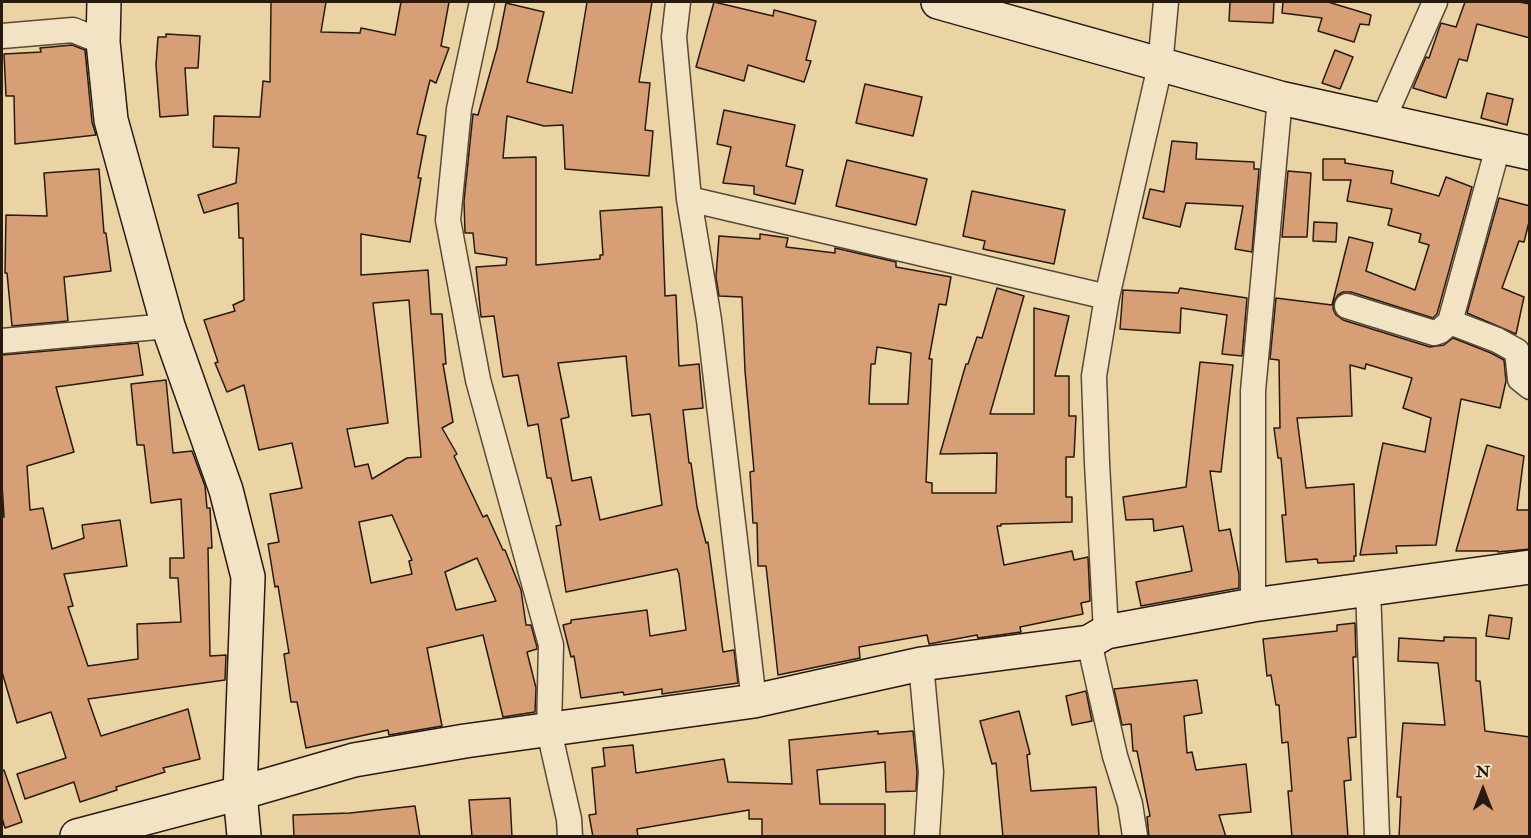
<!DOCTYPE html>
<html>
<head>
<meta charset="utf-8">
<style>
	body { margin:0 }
	#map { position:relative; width:1531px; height:838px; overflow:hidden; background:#ead4a4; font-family:"IM FELL Double Pica",serif }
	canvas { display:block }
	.frame { position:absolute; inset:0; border:3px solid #281a11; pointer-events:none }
	.north { position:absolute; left:1453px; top:760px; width:60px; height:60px; -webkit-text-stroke:4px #f1e3c4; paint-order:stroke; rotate:0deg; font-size:16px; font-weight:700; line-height:24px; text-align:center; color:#281a11 }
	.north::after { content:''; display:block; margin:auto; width:21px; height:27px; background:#281a11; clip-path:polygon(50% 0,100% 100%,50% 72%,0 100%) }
</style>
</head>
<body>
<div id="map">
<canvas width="1531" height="838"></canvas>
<div class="frame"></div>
<div class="north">N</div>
</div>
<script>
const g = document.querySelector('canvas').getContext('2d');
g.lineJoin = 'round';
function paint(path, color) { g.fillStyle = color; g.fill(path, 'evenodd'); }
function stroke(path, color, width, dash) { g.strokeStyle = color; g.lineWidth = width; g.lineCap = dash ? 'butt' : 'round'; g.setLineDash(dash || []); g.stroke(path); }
const building = new Path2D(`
	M271,2h55l-5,30 39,1 1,-5 34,7 6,-33h48l-8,44 8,2 -13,35 -6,-3 -13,54 9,2 -8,42h3l-11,64 -49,-8v41l67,-5 3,44h11l4,50h-3l10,58 -11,6 15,26 -3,2 29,61 4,-2 16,35h2l16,40 5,35h5l6,22v2l-10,3 9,36 -1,24 -32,5 -20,-82 -56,13 15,78 -53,9 -1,-5 -82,18 -9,-46h-6l-7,-48 5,-1 -11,-67 -3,1 -7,-43 11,-2 -9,-48 32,-6 -10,-45 -33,7 -15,-65 -17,7 -12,-29 3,-1 -14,-42 31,-9 -2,-6 11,-5 -1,-62h-4l-1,-35 -34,10 -6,-18 38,-12 3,-35 -26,-1 1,-31 46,1 3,-36 7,1zM409,300l12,157 -14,1 -35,21 -4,-15 -13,3 -8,-38 41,-6 -15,-120zM392,515l20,45 -3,1 3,13 -41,9 -12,-61zM477,558l19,43 -40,9 -11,-38z
	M587,2h65l-13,80 11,1 -5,47 8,1 -4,45 -84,-7 -2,-44 -19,1 -37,-10 -4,42 33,-1v108l64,-6v-4h3l-3,-44 62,-4 3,89 11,-1 3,71 20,-2 4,44 -20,2 6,53h2l6,44 9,36 2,-1 15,110 11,-2 4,33 -76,11v-5l-38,6 -1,-3 -42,6 -7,-42 -3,1 -8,-32 8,-2v-3l76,-10 3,26 36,-6 -7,-56 -2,-5 -111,23 -10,-66 5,-1 -10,-47h-4l-9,-54 -10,2 -10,-51 -15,2 -9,-61 -13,1 -5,-50 30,-2 1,-7 -32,-5 -2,-20h-8l-1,-32 9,-87 5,1 19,-67 9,-45 38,9 -17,70 45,11zM626,356l6,60 18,-2 12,91 -62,15 -9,-43 -19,4 -11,-62 8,-2 -11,-54z
	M714,2l59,14 1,-6 42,11 -10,39 5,1 -7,21 -56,-17 -4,16 -48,-14z
	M1230,2h44l-1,21 -44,-2z
	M1283,2h45l43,13 -2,10 -9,-1 -6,18 -36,-11 4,-13 -40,-5z
	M1465,2h54l11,2v34l-53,-14 -10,37 -8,-2 -13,39 -33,-10 13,-31 3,1 12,-35 15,4z
	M166,34l34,2 -2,32h-13l3,47 -28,2 -4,-52 2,-28h8z
	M72,45l13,5 7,72 4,13 -81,9 -1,-48h-8l-2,-42 37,-2 -1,-4z
	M1335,50l18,7 -13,32 -18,-6z
	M865,84l57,13 -9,39 -57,-13z
	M1487,93l26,6 -6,26 -26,-7z
	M724,110l71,15 -9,41 17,4 -8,34 -41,-10v-8l-31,-3 8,-36 -14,-3z
	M1172,141l25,2 -1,16 58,3v7h5l-7,83 -17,-3 8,-43 -57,-3 -6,24 -37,-9 7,-29 14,3z
	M1323,159h22v4l48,8 -2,12 48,13 7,-19 26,10 -35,127 -4,4 -82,-26h-8l-5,3 -4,6 -1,8 3,6 7,5 87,27 14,-2 9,-7 38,15 13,7 2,21 -6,27 -39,-9 -25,146 -40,1 1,7 -37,2 23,-112 42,9 6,-34 -28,-10 9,-30 -46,-14 -1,5 -15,-4 2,51 -55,2 9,70 48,-4 2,72h-2v5l-36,2 -1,-4 -31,3 -4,-47h4l-5,-57h-3l-4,-30h6l-1,-68 -9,-1 6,-61 56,7 17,-68 24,6 -7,28 49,19 14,-45 -10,-3 2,-8 -33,-9 4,-16 -45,-8 4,-21h-28z
	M847,160l80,19 -11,46 -80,-19z
	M99,169l5,64h2l5,38 -47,6 4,44 -56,5 -5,-53h-2l1,-58 41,1 -3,-43z
	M1288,171l23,2 -4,64h-25z
	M972,191l93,19 -11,54 -71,-15 2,-8 -22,-5z
	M1499,198l31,8v12l-6,24 -5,-1 -17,47 22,9 -8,37 -49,-21z
	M1314,222l23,1 -1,19 -23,-1z
	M760,234l28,4 -2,9 49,6v-5l61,14v5l55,10 -5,28 -7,-1 -10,55h3l-6,123 6,1v10h64l1,-40 -57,1 26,-90h2l9,-27 5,1 15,-50 27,8 -34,118h44v-106l35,8 -14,60h14v40h7l-2,41h-8v40h6v25l-71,2v2h-4l7,39 68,-14 2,9 14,-3 2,44 -9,2 2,11 -63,13 1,5 -43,6 -1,-3 -48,9 -2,-9 -68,12 1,11 -82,17 -12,-109h-8l-1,-43h-4l-3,-51 4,-1 -9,-100 -3,-74 -23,-1 -3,-19 3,-41 41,3zM877,347l34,6 -3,51h-39l2,-40h4z
	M1180,288l67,10 -5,58 -20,-2 5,-39 -46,-7 -1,25 -60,-4 3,-39 55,3z
	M138,343l5,32 -87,12 18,65 -47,14 3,44 13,-2 9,41 32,-11 -2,-13 38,-5 7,46 -63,8 9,32 -5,1 20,59 50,-7 -1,-35 44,-2 -3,-44h-8v-20h14l-3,-59 -30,4 -7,-58h-7l-6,-61 35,-4 7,73 19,-2 13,35 2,22h3l2,40h-4l2,108 16,-1 -1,25 -137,19 13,37 87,-27 12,50 -37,9 2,4 -49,15 1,3 -37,12 -6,-20 -49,17 -8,-25 49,-16 -15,-46 -34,11 -15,-51v-155h2l-2,-33v-129z
	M1200,362l33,3 -12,107 -11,-1 9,60 11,-2 9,45v14l-98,18 -5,-24 56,-11 -9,-45 -29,5 -1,-12 -27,1 -3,-23 63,-10z
	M1487,445l37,11 -7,54h13v39l-32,3v-1h-42z
	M1489,615l23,3 -3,21 -23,-3z
	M1355,623l1,34h-3l3,80 -8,1 3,42 -7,1 4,56h-56l-4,-46h4l-4,-49 -6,1 -3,-38h-3l-5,-30 -4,1 -4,-37 74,-8v-6z
	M1444,637l32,1v43h4l5,50 45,6v100h-131l2,-40h-4l6,-74 42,2 -7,-62 -40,-2 1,-23 45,3z
	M1197,680l5,33 -18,3 3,37 5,-1 4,18 50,-6 5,48 -32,3 7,22h-77l-2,-20 3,-1 -13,-65h-4l-2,-27 -9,1 -8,-36z
	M1086,691l6,30 -20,4 -6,-29z
	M1019,711l11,43 -3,1 4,36 65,-4 3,50h-96l-7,-74 -4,1 -12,-43z
	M878,731v3l35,-3 4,41 -1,19 -30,1 -1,-30 -68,8 3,34h65v33h-123v-18h-13v-9l-112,19 1,8h-45l-4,-22 7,-1 -4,-46 13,-2 -2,-18 30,-3 3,28 88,-14 4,23 64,2 -3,-44z
	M4,770l18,52 -17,6 -3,-10v-47z
	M510,798l2,39h-40l-3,-37z
	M415,806l5,31h-126l-1,-22 57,-2z`);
paint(building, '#d69f75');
stroke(building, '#281a11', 1.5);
const street = new Path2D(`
	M482,2l-23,107 -11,111 30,160 73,265 -2,86 20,88 1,17
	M678,2l-4,35 15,162 20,121 45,381
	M2,36l71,-6 30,12
	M1382,122l53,-120
	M1498,147l-48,175 47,18 20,11 3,28 10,8
	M689,199l418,98
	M1347,306l87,27 6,-2 10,-9
	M2,341l166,-15
	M1368,589l9,247
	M1253,605v-214l27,-293
	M1106,632l-9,-169 -3,-87 13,-79 53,-231 6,-64
	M1089,642l26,114 15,48 5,32
	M921,664l10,108 -4,64`);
const secondary = new Path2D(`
	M104,2l-1,40 8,78 57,206 58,164 22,87 -8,216 4,43
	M938,2l342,96 250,55
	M77,836l163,-43 114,-33 111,-19 289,-40 167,-37 168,-22 17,-10 147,-27 277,-38`);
stroke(street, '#584836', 27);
stroke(secondary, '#281a11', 36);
stroke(street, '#f1e3c4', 24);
stroke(secondary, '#f1e3c4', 33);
</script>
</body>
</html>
